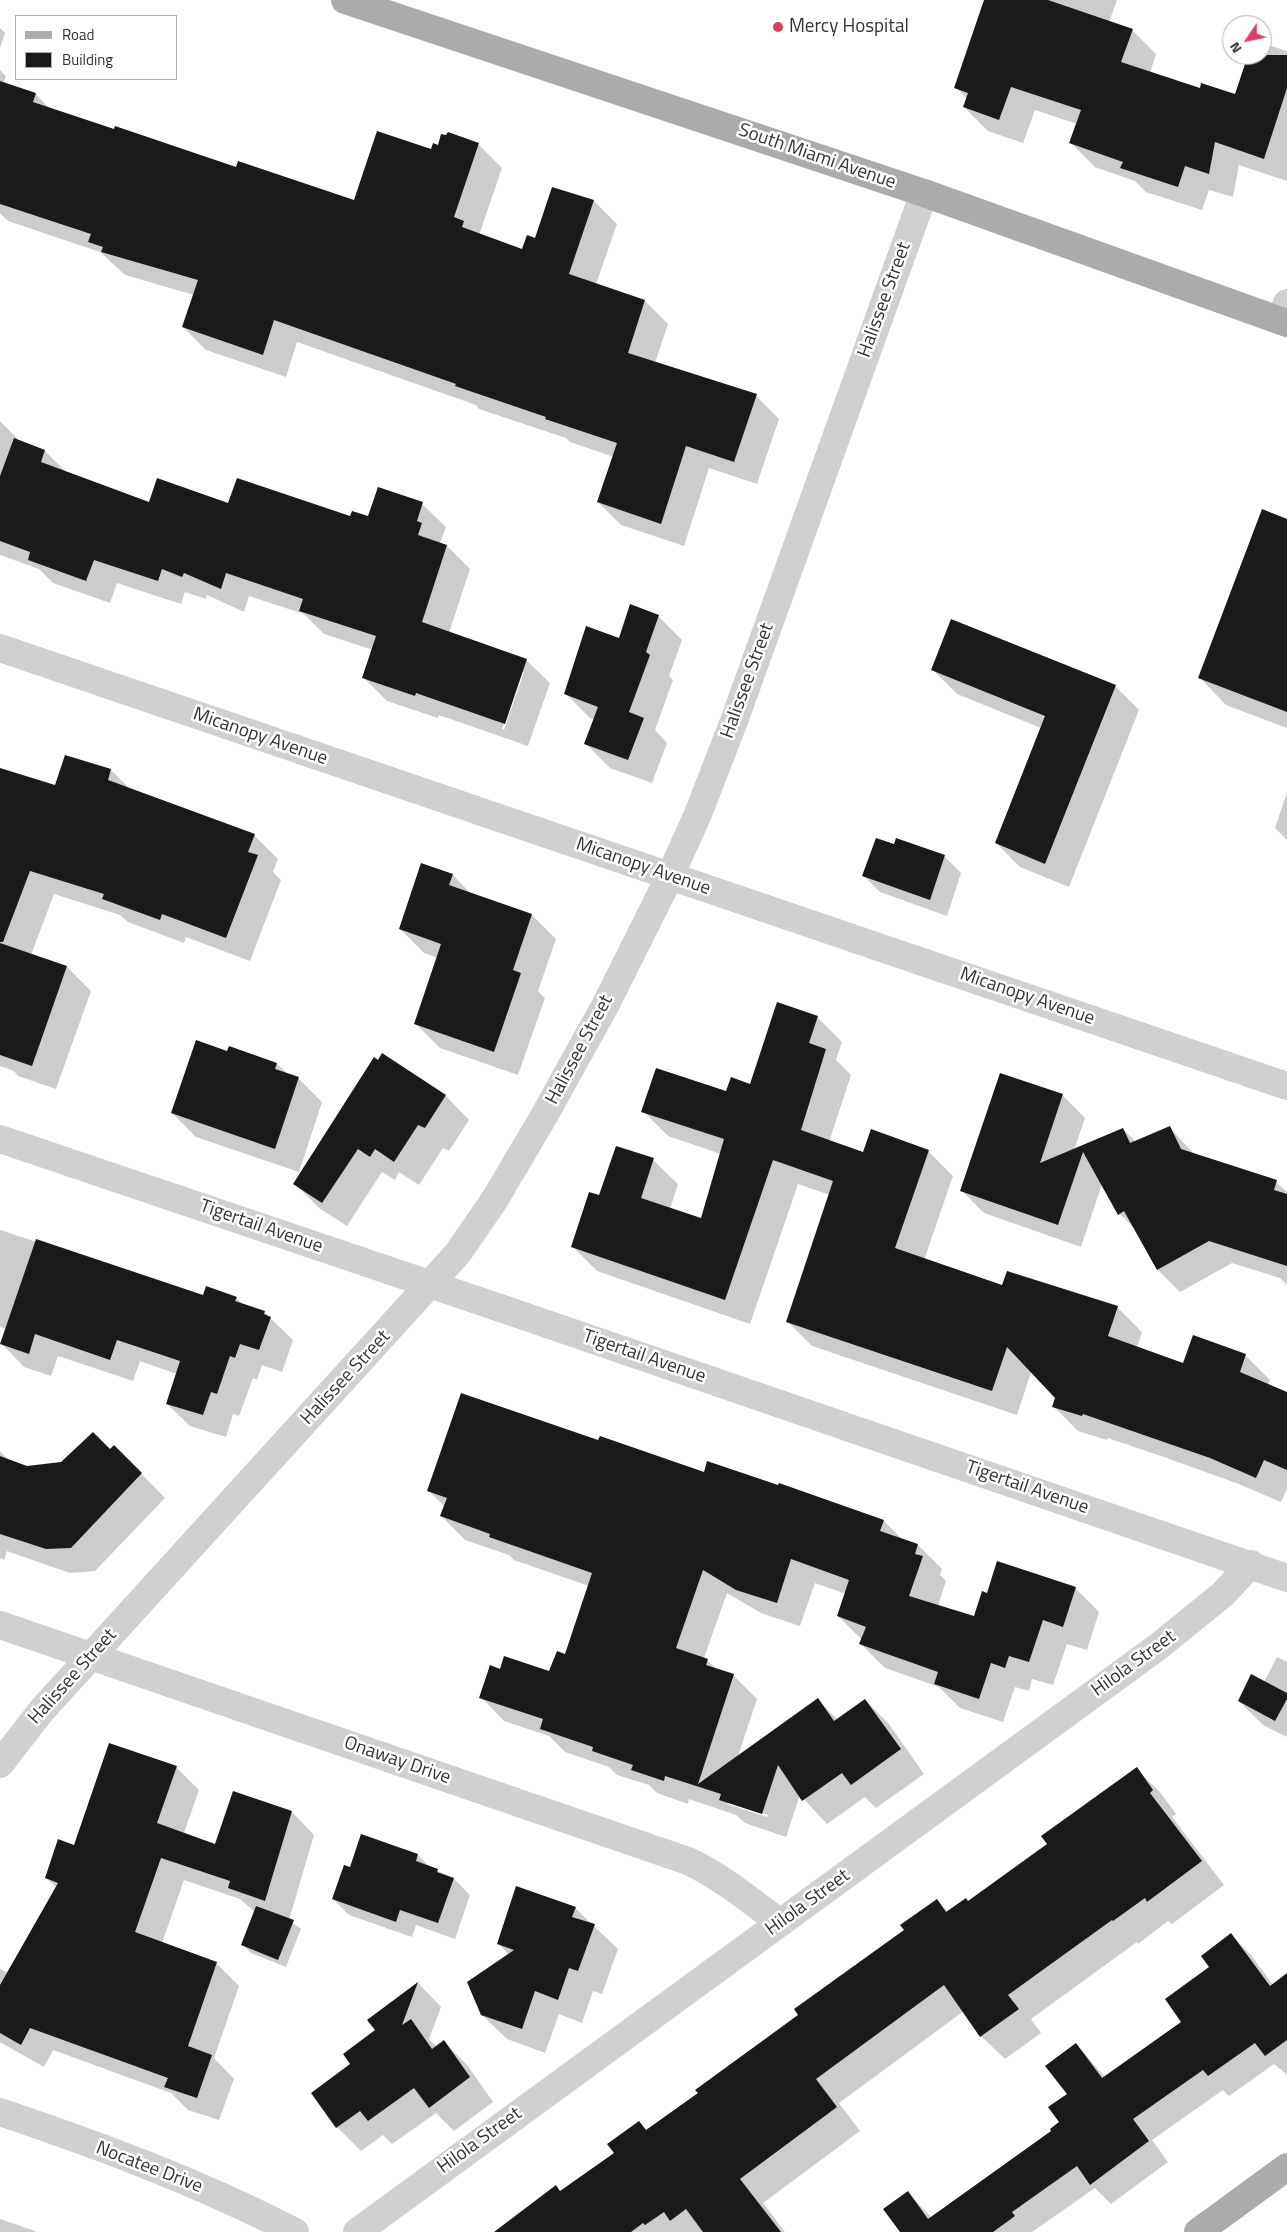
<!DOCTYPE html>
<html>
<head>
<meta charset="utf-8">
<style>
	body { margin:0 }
	#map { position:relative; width:1287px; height:2232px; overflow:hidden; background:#fff; font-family:"Titillium Web",sans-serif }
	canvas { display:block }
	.legend { position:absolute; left:15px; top:15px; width:162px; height:65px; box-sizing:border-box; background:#fff; border:1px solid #adadad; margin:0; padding:6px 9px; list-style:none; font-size:15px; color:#333 }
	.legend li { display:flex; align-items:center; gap:10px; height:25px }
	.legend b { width:25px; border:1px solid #adadad }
	.north { position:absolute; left:1222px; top:15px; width:50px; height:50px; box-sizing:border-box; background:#fff; border:1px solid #adadad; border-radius:50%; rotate:236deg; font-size:14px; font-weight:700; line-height:20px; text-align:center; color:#333 }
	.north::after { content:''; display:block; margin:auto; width:18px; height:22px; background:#e43b64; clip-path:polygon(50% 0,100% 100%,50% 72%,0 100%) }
</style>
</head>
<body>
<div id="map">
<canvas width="1287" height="2232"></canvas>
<ul class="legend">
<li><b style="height:6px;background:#ababab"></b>Road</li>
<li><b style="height:14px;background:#1a1a1a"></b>Building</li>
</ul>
<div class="north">N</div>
</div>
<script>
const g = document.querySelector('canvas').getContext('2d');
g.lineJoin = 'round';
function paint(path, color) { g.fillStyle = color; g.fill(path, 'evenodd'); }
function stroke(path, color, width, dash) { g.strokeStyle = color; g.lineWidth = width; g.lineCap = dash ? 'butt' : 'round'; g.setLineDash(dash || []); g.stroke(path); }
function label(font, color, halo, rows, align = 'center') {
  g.font = font + ' "Titillium Web",sans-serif'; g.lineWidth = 5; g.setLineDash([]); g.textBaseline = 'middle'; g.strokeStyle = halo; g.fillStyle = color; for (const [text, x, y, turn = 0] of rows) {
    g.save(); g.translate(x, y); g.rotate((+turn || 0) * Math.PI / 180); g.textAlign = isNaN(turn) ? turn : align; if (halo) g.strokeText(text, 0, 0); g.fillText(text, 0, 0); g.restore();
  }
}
paint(new Path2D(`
	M985,0h132l-8,22 23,8 24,24 -6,19 50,17 36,5 13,-40h13v-12l25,8v130l-48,-16 -6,32 -24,-7 -7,20 -56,-18 -11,-11 -40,-14 -24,-24 6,-19 -42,-14 -12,33 -35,-12 -24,-24 3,-8 -11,-12z
	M0,28l5,5 -5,15z
	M0,70l6,6 -3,8 33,10 14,15 187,60 118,32 84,-55 10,-13 30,12 23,23 -23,67 44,16 13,-12 17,-51 41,13 23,23 -21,60 49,17 23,23 -13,39 101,33 23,23 -22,65 -48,-16 -25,78 -63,-21 -23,-23 16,-45 -44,-15 -4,-4 -87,-29 -3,-4 -179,-63 -11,35 -80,-27 -23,-23 11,-32 -69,-20 -25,-23 -92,-31 -8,-8z
	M0,421l18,18v2l27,10 21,21 84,32h79l122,14h18l53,-14 24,23 -6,16 7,3 23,23 -21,64 77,27 24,23 -22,63 -89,-31 -1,3 -51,-17 -23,-23 9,-28 -49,-16 -20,-20 -55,-18 -5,16 -37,-17 -1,4 -21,-7 -4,12 -64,-21 -7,20 -57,-20 -14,-14 -39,-14zM521,672h3l-20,58 -2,-1z
	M1287,521v207l-61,-23 -27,-28z
	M658,616l24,24 -13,36 4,4 -18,50 12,13 -15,40 -42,-15 -24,-24 9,-24 -5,-2 -24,-24 53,-55z
	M933,670l182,16 24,24 -70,177 -49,-20 -24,-24 45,-115 -84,-34z
	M66,756l45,14 19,19 124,46 24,24 -5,13 8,8 -31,81 -64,-24 -2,6 -56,-21 -8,-7 -66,-21 -23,61 36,12 24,24 -35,98 -38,-13 -4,-5 -14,-5v-296l56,17z
	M1287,792v48l-12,-12z
	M896,840l49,17 16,16 -14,43 -67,-24 -16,-16 31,-31z
	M422,865l31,10 19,20 60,20 24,24 -18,52 7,7 -27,77 -78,-27 -24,-24 22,-66 -14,-5 -24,-24z
	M817,1017l25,25 -6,18 15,15 -22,67 35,12 64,-3 25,25 -29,84 79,27 114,20 25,25 -5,16 47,17 61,-10 25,25 -2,5 19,9v95l-6,13 -45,-19 -75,-27 -53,-18 -1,2 -29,-9 -25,-25 3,-8 -25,-26 -14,43 -205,-69 -25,-25 43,-126 -32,-11 -48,140 -153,-53 -25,-25 28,-50 53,-36 25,24 -8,25 32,11 19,-66 -53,-18 -25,-25 107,-26z
	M230,1048l47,16 11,10 10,4 24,24 -23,70 -103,-35 -24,-24 56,-61z
	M383,1055l63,41 23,24 -20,31 -6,-3 -24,37 -20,-13 -4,8 -13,-8 -35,54 -28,-18 -24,-24z
	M1062,1095l23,23 -11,32 49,-21 13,13 34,-14 25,27 81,27 11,10v93l-7,-7 -48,-15 -52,29 -22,-22 -21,-39 -17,-17 -18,-30 -21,63 -97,-34 -23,-23z
	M0,1230l204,67 32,1 7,6 21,8 29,28 -11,32 -20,-7 -5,15 -4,-2 -14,38 -6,-2 -7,23 -36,-11 -23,-22 10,-30 -37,-13 -7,20 -75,-25 -7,20 -27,-9 -22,-23 5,-15 -7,-2z
	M599,1442l105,32 75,13 1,-2 104,36 18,18 16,6 24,24 -2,6 6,6 -8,25 37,12 13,-24 87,-6 24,24 -12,38 -20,-6 -14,41 -21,-6 -3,12 -14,-4 -12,35 -43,-14 -21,-21 -54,-19 -24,-24 1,-4 -24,-24 8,-22 -31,-11 -15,43 -39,-13 -34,-20 -23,65 14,12 15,5 24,24 -19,57 80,-56 20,20 27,-20 24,24 35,50 -48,34 -11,-11 -38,27 -27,-29 -14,42 -41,-14 -9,-8 -47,-16 -1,5 -31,-11 -8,-8 -32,-10 -8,-8 -44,-15 -16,-16 -45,-15 -23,-24 20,-27 49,3 16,-18 23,-69 -75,-26 -5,-5 -44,-15 -24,-24 4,-9 -16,-16zM729,1802l39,13 -1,2 -40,-13z
	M114,1446l51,52 -70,73 -25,2 -63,-22 -3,9 -4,-2v-107l9,10 18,6 35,-4 48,-12z
	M1277,1657l10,5v75l-24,-12 -24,-24 25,-19z
	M176,1767l23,23 -15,43 32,12 76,-33 22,23 -25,85 12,9 -15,38 -35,-14 -8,-8 12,-33 -15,-13 -56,-19 -22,63 54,20 23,23 -25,72 20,21 -15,41 -31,-10 -17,-17 -118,-43 -9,17 -44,-25v-73l8,4 49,-85 -11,-10 28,-31z
	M1136,1769l24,23 16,22 -4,3 52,68 -52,39 -4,-3 -30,23 -1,-2 -106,77 10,14 -36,26 -24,-23 -17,-25 -125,92 21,28 -97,72 22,29h-289l65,-40 55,-39 23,-31 8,9 52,-38 206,-163 32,-30 11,12 21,-10 80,-58z
	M418,1855l12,12 24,12 16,16 -15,44 -39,-14 -4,12 -63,-22 -16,-16 18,-31z
	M575,1908l43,41 -16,45 -9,-3 -11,32 -23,-9 -14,39 -38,-14 -25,-24 27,-60 -11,-12z
	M1231,1935l20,20 22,30 14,-10v100l-13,-11 -45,32 -6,-6 -71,50 16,22 -57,42 -16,-16 -63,44h-130l6,-39 23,24 122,-85 8,-10 7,-28 8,-50 29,33 78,-55 28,-54z
	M418,1983l23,24 -12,32 8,8 7,-5 24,24 25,36 -39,29 -18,-18 -44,31 -9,-9 -22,16 -24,-24 -24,-34 39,-28 25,-34z
	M0,2219l35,12 1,1h-36z`), '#0003');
paint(new Path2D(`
	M984,0h64l85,29 -12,33 79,26 1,-5 34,11 13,-39h39v33l-23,71 -49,-17 -6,32 -24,-8 -7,21 -58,-19 3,-6 -54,-19 12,-33 -70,-23 -12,33 -36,-13 5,-14 -14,-5z
	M0,81l36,12 -3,9 81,27 1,-3 121,41 2,-6 116,39 23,-69 54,18 2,-6 5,2 3,-11 5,1 2,-3 31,11 -25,74 10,4 -2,6 60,22 5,-14 8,3 17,-51 42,13 -25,74 76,26 -17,53 129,41 -23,68 -48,-16 -25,78 -64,-22 20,-59 -72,-24 1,-2 -91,-31 1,-2 -182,-64 -11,35 -81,-28 16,-47 -97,-28 2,-5 -15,-5 3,-8 -91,-30z
	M14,438l31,12 -4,12 108,40 8,-24 71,25 9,-25 113,38 2,-5 16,5 10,-29 45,15 -6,19 5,2 -4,12 29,10 -25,77 105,37 -22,65 -89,-31 -1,3 -53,-18 14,-42 -77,-25 4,-12 -77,-26 -5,16 -37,-16 -2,4 -20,-8 -4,12 -64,-21 -8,21 -58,-21 2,-8 -30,-11v-65z
	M1262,509l25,10v193l-89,-34z
	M630,604l29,11 -13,37 4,3 -21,57 15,6 -16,42 -44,-16 14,-37 -34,-13 22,-68 33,12z
	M951,619l165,66 -71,179 -50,-21 50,-127 -114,-46z
	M65,755l46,14 -3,11 147,54 -7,18 10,3 -32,83 -64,-24 -2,6 -58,-21 2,-5 -74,-23 -27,71h-3v-174l55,17z
	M876,838l18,6 2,-6 49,17 -15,45 -68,-24z
	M421,863l32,11 -4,11 83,29 -19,56 8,3 -27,79 -80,-28 27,-80 -42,-15z
	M0,943l67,23 -35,100 -32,-11z
	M777,1002l41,14 -9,27 17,6 -25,81 62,22 8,-23 58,21 -34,98 107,37 5,-14 111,35 -10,30 75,27 10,-28 53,19 -6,18 47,20v78l-23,-10 -8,18 -46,-20 -75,-26 -52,-18 -1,2 -30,-9 3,-9 -48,-51 -15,44 -206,-69 47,-141 -60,-21 -48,140 -154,-53 18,-55 10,3 17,-49 38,12 -13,40 60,20 23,-79 -83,-27 15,-44 70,23 5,-14 19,7z
	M196,1040l31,11 2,-5 48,17 -2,6 24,8 -24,72 -104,-36z
	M382,1053l64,42 -21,33 -7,-3 -24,37 -19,-13 -5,8 -12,-8 -36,54 -29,-19 81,-127 4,3z
	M1000,1073l63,21 -23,69 83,-35 7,15 40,-17 11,23 96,31 -3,10 13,4v72l-78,-25 -52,29 -33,-59 -6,4 -35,-63 -25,73 -98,-34z
	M36,1239l167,56 3,-9 31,11 -2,4 30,10 -1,3 7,3 -12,33 -19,-6 -5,14 -5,-2 -13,38 -6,-2 -8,23 -37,-11 14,-43 -63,-21 -7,20 -75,-26 -6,20 -29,-10z
	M461,1393l137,47 2,-4 104,36 3,-11 71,24 1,-2 105,37 -4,11 38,13 -3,10 8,2 -14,40 65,20 8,-25 5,2 10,-32 79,26 -13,40 -20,-7 -14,42 -20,-6 -4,12 -14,-5 -12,36 -45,-15 4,-12 -79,-28 7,-17 -29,-11 12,-36 -58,-21 -14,44 -41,-13 -33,-20 -27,78 32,11 -2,6 28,9 -36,110 120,-86 16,23 31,-22 36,50 -50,36 -9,-12 -40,28 -24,-36 -16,49 -43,-14 2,-6 -56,-18 -1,5 -33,-11 2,-5 -41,-14 1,-4 -53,-18 3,-10 -64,-21 11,-33 10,4 4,-13 45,15 8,-20 8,3 27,-81 -103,-36 1,-3 -50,-18 7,-18 -20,-7z
	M93,1432l17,17 4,-4 28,28 -71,75 -25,1 -46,-15v-78l27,10 34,-4z
	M1251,1674l36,19v6l-12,22 -37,-20z
	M109,1743l68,23 -20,57 58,21 18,-53 59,20 -27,90 -37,-13 2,-7 -69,-23 -26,74 82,30 -29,84 24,9 -15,43 -33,-11 4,-9 -138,-50 -9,17 -21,-12v-48l58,-102 -13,-5 13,-39 16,6z
	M1137,1767l16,23 -3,3 52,68 -55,41 -2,-4 -32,23 -1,-1 -104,75 11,14 -39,28 -36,-52 -128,94 21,28 -97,72 41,53h-78l-17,-23 -16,12 -6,-9 -19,13 -2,-2 -12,9h-137l62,-47 4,6 54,-38 -7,-9 32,-23 7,9 52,-37 -3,-3 103,-75 -4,-6 110,-79 -4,-5 37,-26 9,13 20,-14 2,3 79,-57 -6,-8z
	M361,1834l57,20 -2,7 22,8 -1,3 17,6 -16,45 -38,-13 -4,12 -64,-23 12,-34 6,2z
	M516,1886l60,21 -4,10 23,7 -17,47 -9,-3 -11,32 -23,-9 -13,38 -41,-14 -14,-33 47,-32 -17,-6z
	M256,1906l38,14 -16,40 -37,-15z
	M1231,1933l39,53 17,-13v67l-22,16 -10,-13 -47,33 -5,-6 -70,49 16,22 -59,44 -13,-19 -65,46 3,4 -22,16h-93l-17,-23 25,-18 20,28 123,-88 -1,-2 9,-7 -11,-15 19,-13 -22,-28 31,-23 26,35 79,-56 -16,-23 44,-32 -8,-11z
	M418,1982l-16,43 9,-6 21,30 12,-9 26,37 -41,31 -15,-20 -46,33 -8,-10 -24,17 -25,-35 39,-29 -7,-10 32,-24 -8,-10z`), '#1a1a1a');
stroke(new Path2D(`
	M1281,321l6,-18
	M0,648l1287,438
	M0,1139l512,173 775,266
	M0,1625l688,236c34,16 62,39 92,62
	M0,1764l42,-54 416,-457 37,-54 49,-83 62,-112 64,-128 28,-62 36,-93 190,-528
	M0,2112c101,34 200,71 295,120
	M357,2232l802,-586 64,-52 28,-30`), '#d0d0d0', 28);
stroke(new Path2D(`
	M345,0l579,193 363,130
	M1198,2232l89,-65`), '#ababab', 28);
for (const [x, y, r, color] of [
	[778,27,6,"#e43b64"]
]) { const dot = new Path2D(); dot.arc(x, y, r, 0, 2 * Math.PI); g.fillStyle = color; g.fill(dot); stroke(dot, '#fff', 2); }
label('19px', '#333', '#fff', [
	["Mercy Hospital",789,27]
], 'left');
label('19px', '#333', '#fff', [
	["South Miami Avenue",817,157,19],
	["Halissee Street",885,300,-70],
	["Halissee Street",748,681,-70],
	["Micanopy Avenue",260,737,19],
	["Micanopy Avenue",643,867,19],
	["Micanopy Avenue",1027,997,19],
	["Halissee Street",580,1050,-62],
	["Tigertail Avenue",261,1227,19],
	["Tigertail Avenue",644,1357,19],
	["Halissee Street",346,1378,-47],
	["Tigertail Avenue",1027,1488,19],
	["Hilola Street",1134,1664,-36],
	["Halissee Street",73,1677,-48],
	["Onaway Drive",397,1761,19],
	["Hilola Street",808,1903,-36],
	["Hilola Street",480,2141,-36],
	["Nocatee Drive",149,2168,21]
]);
</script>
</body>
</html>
